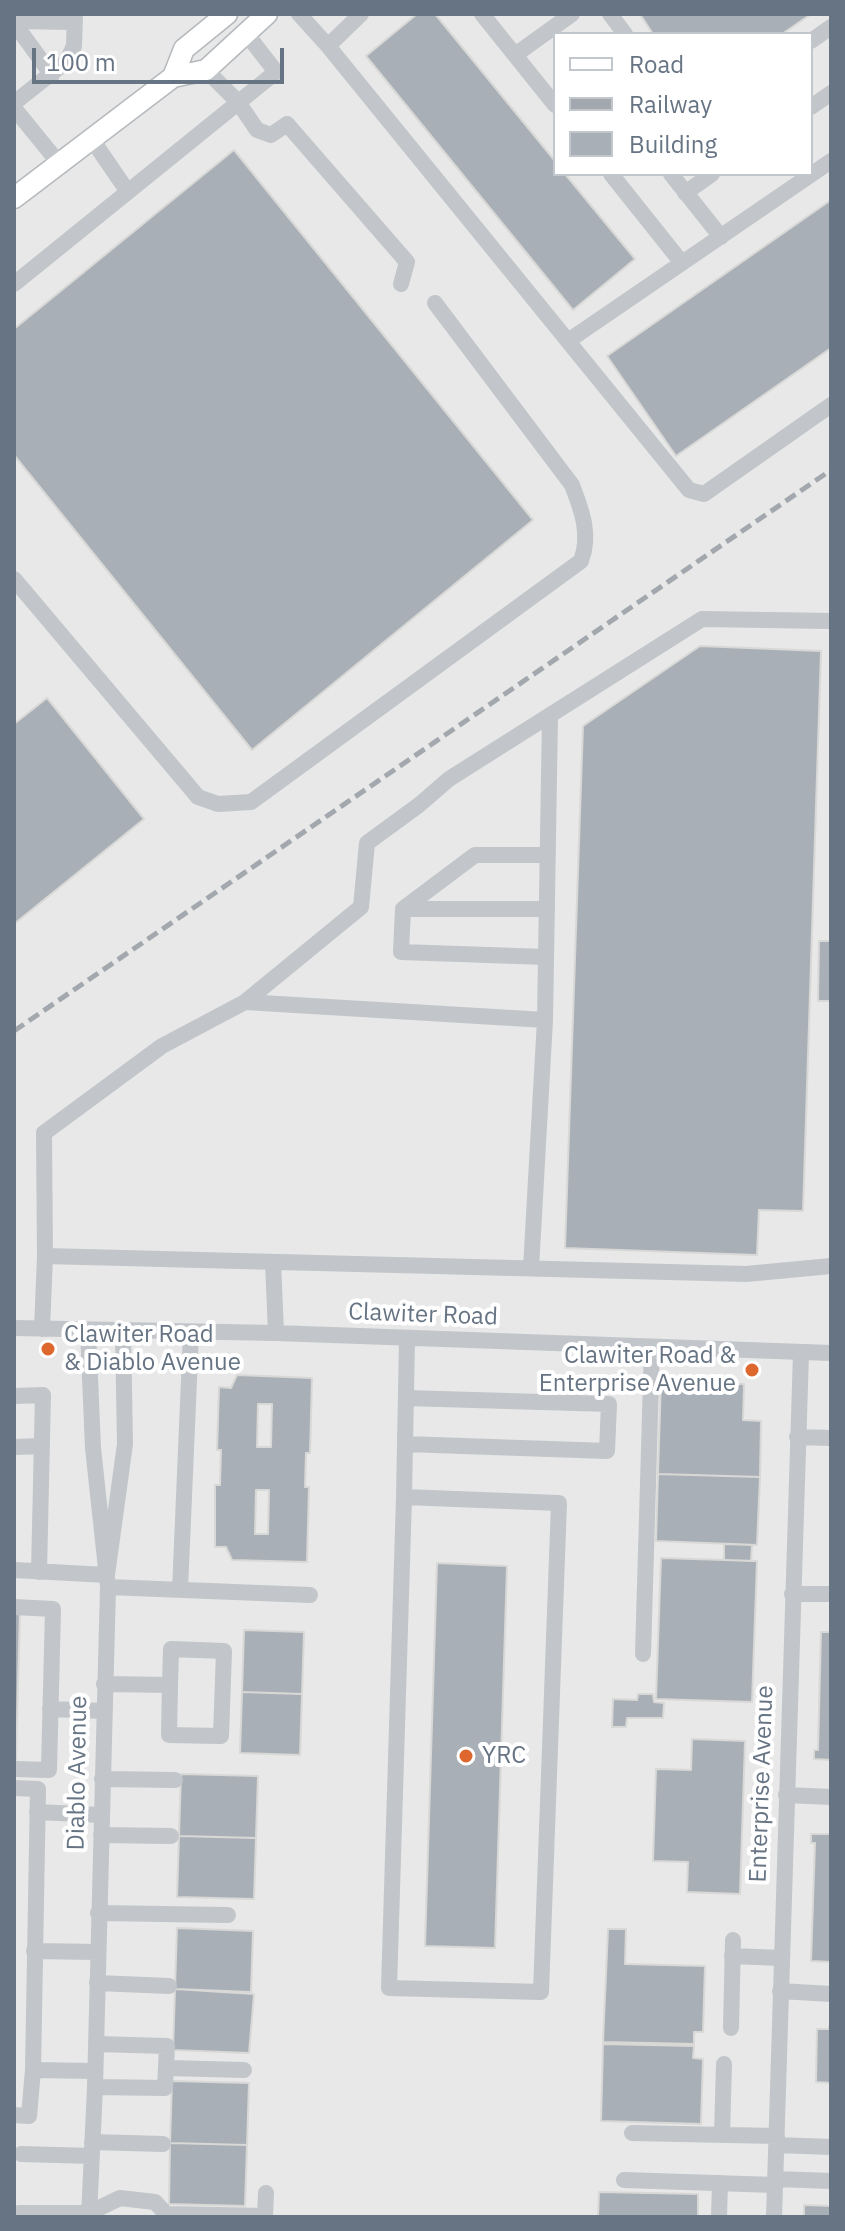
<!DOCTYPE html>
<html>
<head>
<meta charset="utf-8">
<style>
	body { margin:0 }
	#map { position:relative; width:845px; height:2231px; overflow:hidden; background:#f6f7f4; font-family:"IBM Plex Sans",sans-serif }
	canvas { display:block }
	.frame { position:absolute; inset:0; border:16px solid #677484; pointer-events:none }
	.legend { position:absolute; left:553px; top:32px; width:260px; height:144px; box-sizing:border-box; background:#fff; border:2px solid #c2c7ce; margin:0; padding:10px 14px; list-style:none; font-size:24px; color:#677484 }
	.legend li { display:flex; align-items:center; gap:16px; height:40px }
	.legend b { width:40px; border:2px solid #c2c7ce }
	.scale { position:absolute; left:32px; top:48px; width:252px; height:36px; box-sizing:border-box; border:4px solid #677484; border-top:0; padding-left:10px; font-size:24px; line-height:28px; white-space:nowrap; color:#677484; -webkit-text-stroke:6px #fff; paint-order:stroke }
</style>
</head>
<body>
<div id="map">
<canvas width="845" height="2231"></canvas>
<div class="frame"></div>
<ul class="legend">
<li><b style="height:10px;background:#fff"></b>Road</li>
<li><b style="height:10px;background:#a3a8ae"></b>Railway</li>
<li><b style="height:22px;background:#a9afb6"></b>Building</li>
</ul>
<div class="scale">100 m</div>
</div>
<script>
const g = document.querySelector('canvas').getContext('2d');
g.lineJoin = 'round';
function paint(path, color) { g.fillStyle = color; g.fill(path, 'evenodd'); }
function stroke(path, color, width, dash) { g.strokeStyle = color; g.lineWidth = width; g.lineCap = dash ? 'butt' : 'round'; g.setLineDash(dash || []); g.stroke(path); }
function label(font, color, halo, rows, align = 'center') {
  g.font = font + ' "IBM Plex Sans",sans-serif'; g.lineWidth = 8; g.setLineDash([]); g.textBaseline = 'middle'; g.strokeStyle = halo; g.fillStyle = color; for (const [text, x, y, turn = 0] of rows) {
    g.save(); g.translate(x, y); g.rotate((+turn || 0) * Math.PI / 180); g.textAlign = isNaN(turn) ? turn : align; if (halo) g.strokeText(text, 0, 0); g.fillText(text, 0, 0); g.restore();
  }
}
paint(new Path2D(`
	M14,14h817v2203h-817zM555,34h256v140h-256z`), '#e7e8e7');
const building = new Path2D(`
	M417,14h18l120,147v13h10l70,85 -62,51 -207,-254z
	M640,14h171l-29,20h-129z
	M234,150l299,370 -281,230 -238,-295v-126z
	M831,200v148l-155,108 -69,-100z
	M700,646l121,5 -18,560 -44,-1 -2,45 -192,-7 18,-522z
	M47,698l97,121 -130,105v-200z
	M819,941h12v60h-13z
	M237,1375l75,3 -2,75h-4l-1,34h4l-2,75 -75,-2 -6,-13h-11v-62h5l1,-35h-4l2,-63 12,1zM258,1404h14l-1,43h-14zM256,1490h13l-1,44h-13z
	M661,1381l83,3 -1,36 18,1 -1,56 -102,-3z
	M658,1474l102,3 -3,68 -101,-4z
	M724,1544l28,1 -1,16 -27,-1z
	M661,1558l96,3 -5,141 -96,-3z
	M437,1563l70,3 -12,382 -70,-2z
	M14,1609h6l-4,152h-2z
	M244,1630l60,2 -2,62 -60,-2z
	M821,1632h10v128l-17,-1v-9h4z
	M242,1692l60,2 -2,61 -60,-2z
	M638,1694h15l1,8 10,1 -1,15h-36l-1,9h-14l1,-28 24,1z
	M692,1739l53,2 -5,153 -53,-2 1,-30 -35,-1 3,-92 35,1z
	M181,1774l77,2 -2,62 -77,-2z
	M811,1834h20v128l-20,-1 4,-118h-4z
	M179,1836l77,2 -2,61 -77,-2z
	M177,1928l76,3 -2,61 -76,-3z
	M608,1929h18l-1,35 80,2 -2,66h-9v12l-91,-2z
	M175,1989l79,5 -5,59 -76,-3z
	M829,2026h2v57l-15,-1 1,-53h12z
	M603,2044l91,2 -1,12 10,1 -2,65 -100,-3z
	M172,2081l77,2 -2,62 -77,-2z
	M170,2143l77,2 -2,61 -76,-2z
	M599,2192l99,2v23h-100z
	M804,2205l27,1v11h-27z`);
paint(building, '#a9afb6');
stroke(building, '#d8d8d6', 2);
const major = new Path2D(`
	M173,77l11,-28 43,-35
	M14,198l159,-121 33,-7 61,-56`);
stroke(major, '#b5b9bd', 23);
stroke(new Path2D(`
	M299,14l29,32 361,444 15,4 127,-89
	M482,14l73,91
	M610,14l15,20
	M14,21l60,1
	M14,23l38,52
	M811,41l20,-14
	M328,46l33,-32
	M515,55l57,-41
	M206,70l32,32 19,28 14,5 16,-11 120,138 -6,22
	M14,103l53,-42 7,-15 1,-32
	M811,107l20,-14
	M14,108l44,54
	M91,138l37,54
	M611,174l71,89
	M671,174l50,63
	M685,193l27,-19
	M14,284l262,-212 -31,-40
	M568,341l263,-180
	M14,579l184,218 20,7 33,-2 330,-241c10,-26 1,-50 -9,-76l-137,-182
	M403,909h144
	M546,957l-145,-5 2,-43 72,-54h73
	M245,1002l300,18
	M45,1256l701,18 85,-8
	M273,1262l3,71
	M531,1268l14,-248 5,-305
	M14,1328l262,5 555,20
	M42,1329l3,-73 -1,-123 118,-87 83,-44 116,-95 6,-64 52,-38 30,-26 253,-160 129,2
	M88,1330l5,118 15,139 -13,500 -6,130
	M14,1396l29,-1 -4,177
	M406,1398l203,6 -2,47 -202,-7 2,-105
	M797,1437l34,1
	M14,1447l27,-1
	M404,1497l155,6 -18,489 -152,-4 15,-491 1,-53
	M14,1570l93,5 18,-131 -2,-113
	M108,1587l202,8
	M180,1590l11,-257
	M792,1594h39
	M14,1607l39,2 -4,161 -35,-1
	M643,1654l9,-307
	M104,1684l66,1 1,-36 53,2 -3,85 -52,-1 1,-50
	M50,1709l54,2
	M102,1779l73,1
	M14,1788l24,1 -5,281 -4,46 -15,-1
	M786,1795l45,2
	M37,1812l64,3
	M101,1835l70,1
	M98,1913l130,2
	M34,1951l64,1
	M732,1956l49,2
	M97,1983l72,3
	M780,1991l51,3
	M731,2028l2,-88
	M167,2068l77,2
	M33,2070l62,1
	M95,2087l70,1 2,-42 -71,-2
	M632,2133l145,3
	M722,2135l2,-71
	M92,2142l71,2
	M777,2145l54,2
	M21,2154l71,2
	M776,2179l55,2
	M624,2180l151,5
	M19,2213h70l31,-15 35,4 11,12 99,2 1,-23
	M719,2217l1,-34
	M774,2217l27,-864`), '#c2c5c9', 16);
stroke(major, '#fff', 20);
stroke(new Path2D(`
	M14,1031l817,-561`), '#a3a8ae', 5, [12, 6]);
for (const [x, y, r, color] of [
	[48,1349,8,"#dd672d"],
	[752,1370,8,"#dd672d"],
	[466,1756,8,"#dd672d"]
]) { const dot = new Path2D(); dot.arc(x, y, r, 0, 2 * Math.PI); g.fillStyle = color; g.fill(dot); stroke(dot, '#fff', 3); }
label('24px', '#677484', '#fff', [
	["Clawiter Road",423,1315,2],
	["Diablo Avenue",78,1773,-89],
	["Enterprise Avenue",762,1784,-88]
]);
label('24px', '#677484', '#fff', [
	["Clawiter Road",64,1335],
	["& Diablo Avenue",64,1363],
	["Clawiter Road &",736,1356,"right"],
	["Enterprise Avenue",736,1384,"right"],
	["YRC",482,1756]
], 'left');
</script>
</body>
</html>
